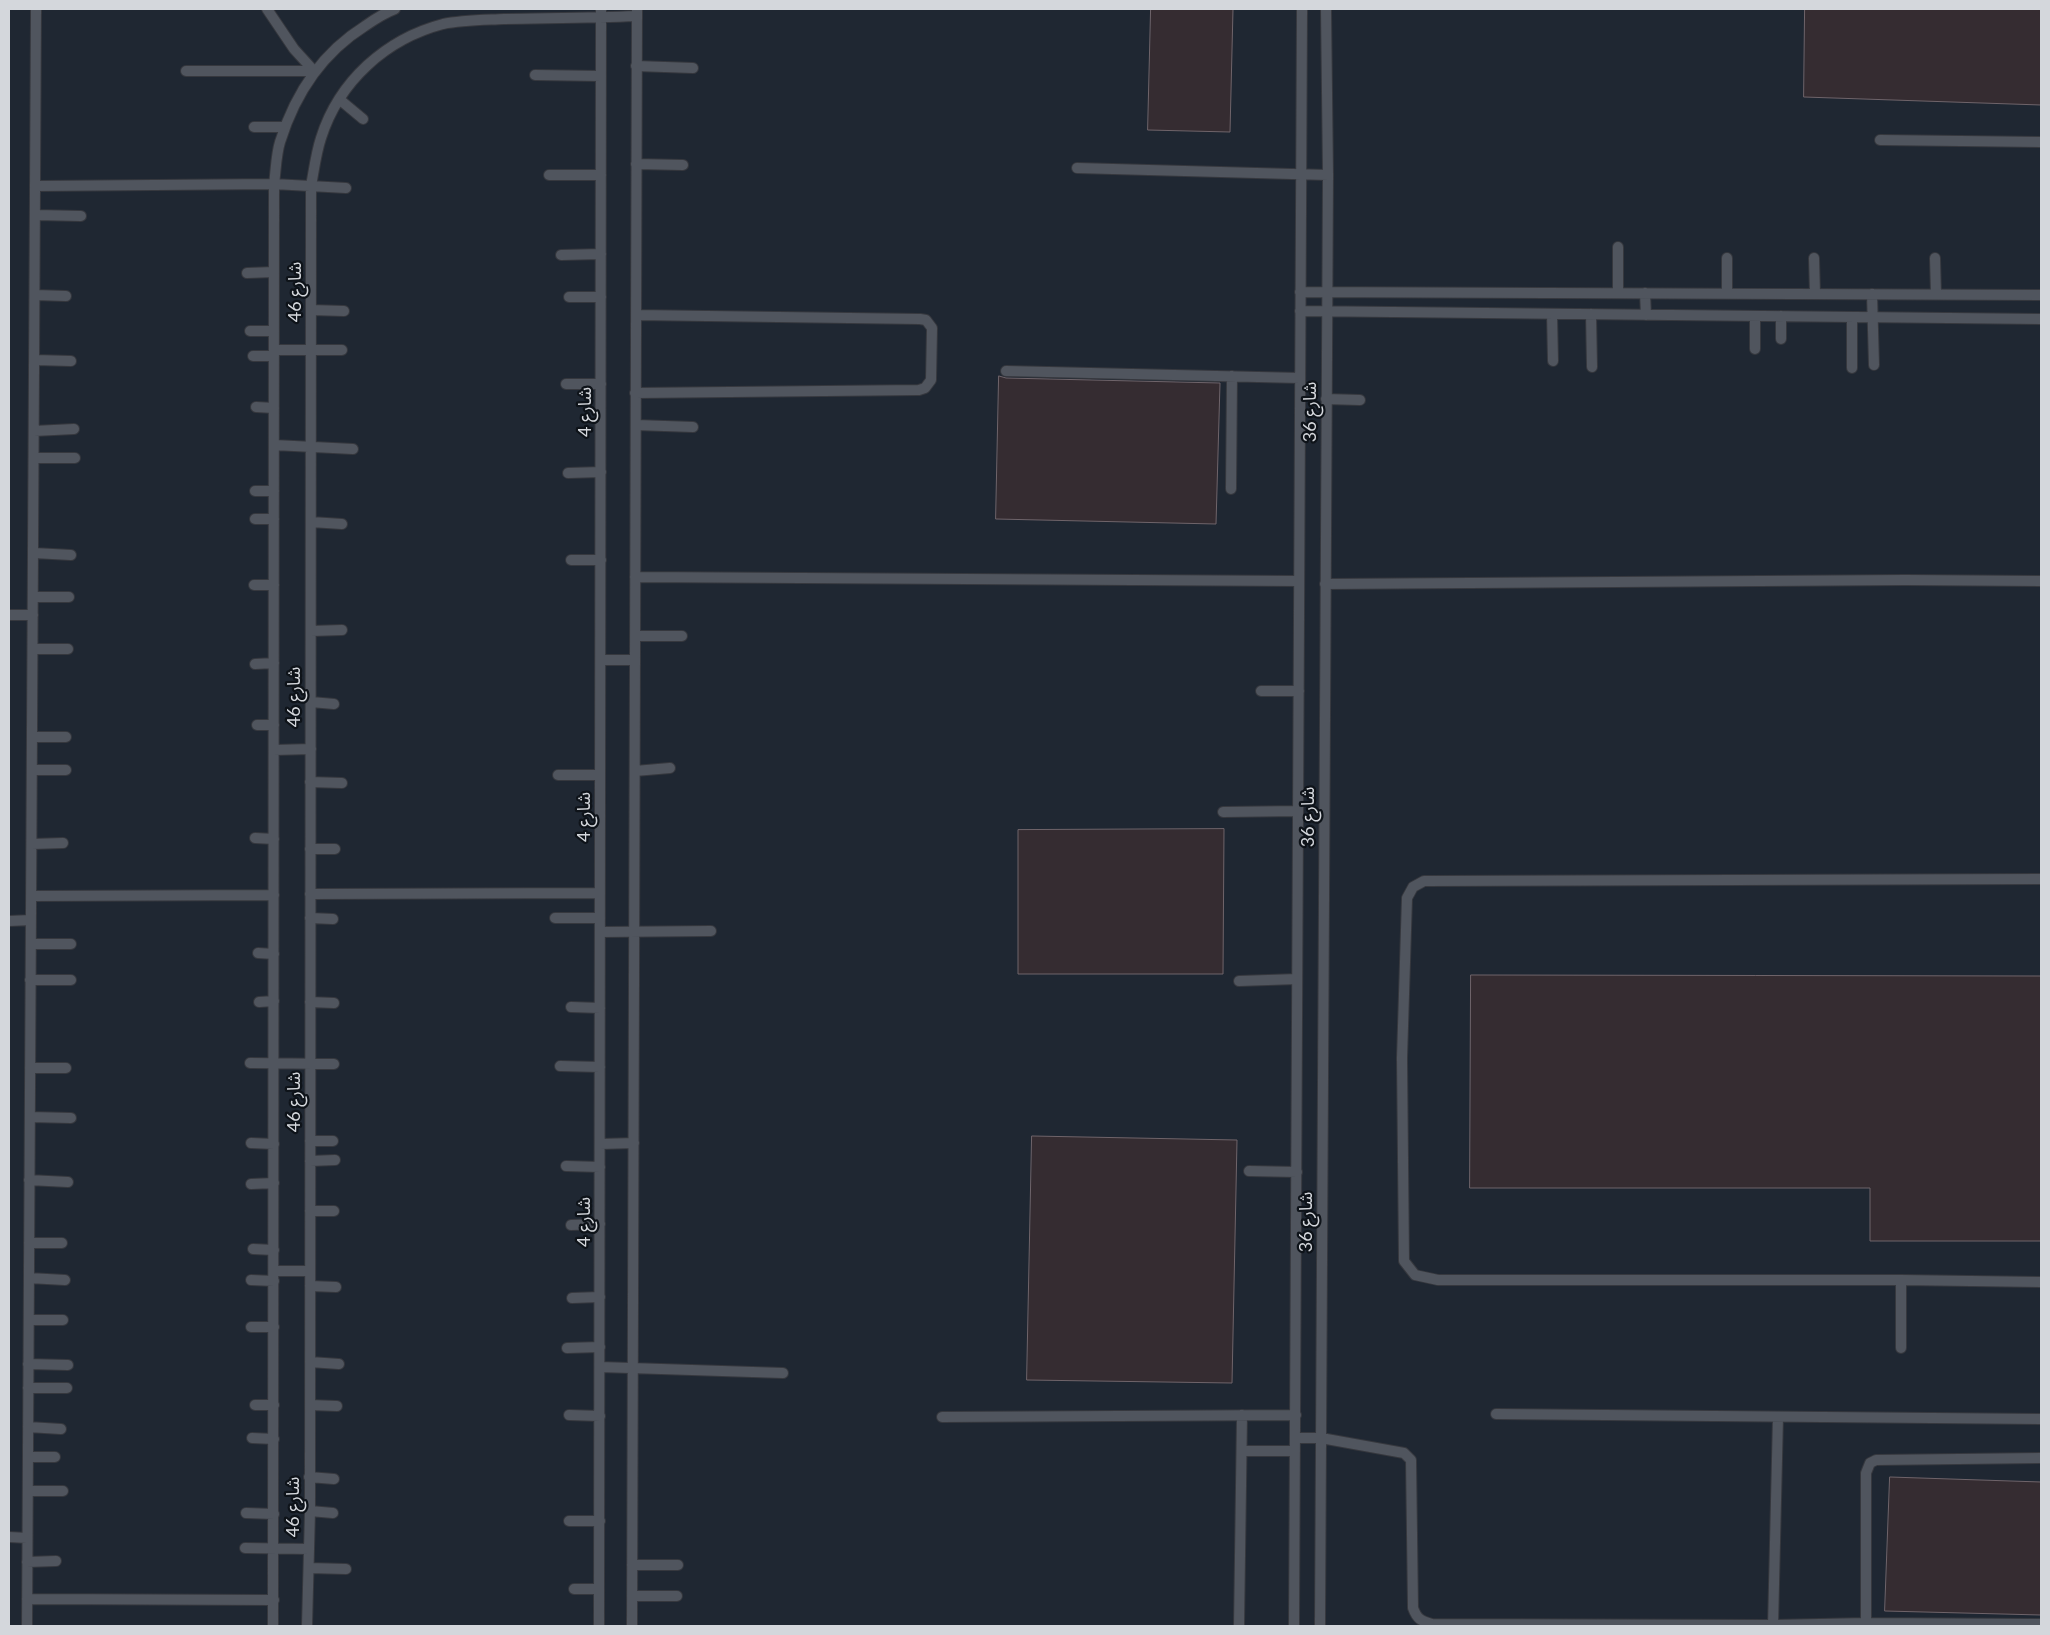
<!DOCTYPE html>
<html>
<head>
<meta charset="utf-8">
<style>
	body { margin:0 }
	#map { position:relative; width:2050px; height:1635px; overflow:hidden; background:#171c23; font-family:Lato,sans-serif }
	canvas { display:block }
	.frame { position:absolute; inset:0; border:10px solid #d4d7dc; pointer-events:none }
</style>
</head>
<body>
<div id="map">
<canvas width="2050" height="1635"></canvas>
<div class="frame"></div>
</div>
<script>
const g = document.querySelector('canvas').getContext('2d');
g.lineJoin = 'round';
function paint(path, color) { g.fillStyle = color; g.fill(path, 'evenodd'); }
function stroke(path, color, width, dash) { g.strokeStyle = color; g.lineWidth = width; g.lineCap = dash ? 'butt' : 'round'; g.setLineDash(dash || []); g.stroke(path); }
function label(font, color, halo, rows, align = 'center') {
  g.font = font + ' Lato,"Noto Sans Arabic",sans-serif'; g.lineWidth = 4.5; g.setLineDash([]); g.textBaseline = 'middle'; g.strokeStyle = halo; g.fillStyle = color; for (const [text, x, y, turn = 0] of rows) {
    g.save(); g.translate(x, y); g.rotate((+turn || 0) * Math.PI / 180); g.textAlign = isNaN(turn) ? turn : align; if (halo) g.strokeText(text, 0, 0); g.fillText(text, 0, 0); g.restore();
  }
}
paint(new Path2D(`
	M9,9h2032v1617h-2032z`), '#1f2732');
const building = new Path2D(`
	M1151,9h82l-3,123 -82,-2z
	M1805,9h236v96l-237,-8z
	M999,376l7,2 214,5 -4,141 -220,-5z
	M1224,829l-1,145h-205v-144z
	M1471,975l570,1v265h-171v-53h-400z
	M1032,1136l205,4 -5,243 -205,-3z
	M1890,1477l151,5v133l-156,-4z`);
paint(building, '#352c31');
stroke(building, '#6f646a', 1);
const lane = new Path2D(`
	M267,9l27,40 20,22
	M636,66l57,2
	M186,71h128
	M535,75l66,1
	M339,99l24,20
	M254,127h31
	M1880,140l161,2
	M636,164l47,1
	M1077,168l251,7
	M549,175h52
	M35,186l239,-2 72,4
	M36,215l45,1
	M561,255l40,-1
	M1727,258v35
	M1814,258l1,36
	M1935,258l1,36
	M247,273l27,-1
	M1300,292l741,3
	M1618,293v-46
	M1645,293l1,22
	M1872,294l2,71
	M35,295l31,1
	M569,297h32
	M311,310l33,1
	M1300,311l741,8
	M1552,314l1,47
	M1591,314l1,53
	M1781,316v23
	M250,331h24
	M1755,349v-33
	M274,350h68
	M253,356h21
	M35,360l36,1
	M1852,368v-51
	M1006,371l294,7
	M566,384h35
	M635,393l284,-3 6,-2 6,-8 1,-52 -6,-8 -6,-1 -284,-4
	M1326,399l34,1
	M256,407l18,1
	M636,425l57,2
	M34,431l40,-2
	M274,445l79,4
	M34,458h41
	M568,473l33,-1
	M1231,489l1,-113
	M255,491h19
	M255,519h19
	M311,522l31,2
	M34,553l37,2
	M571,560h30
	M635,577l664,4
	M1325,584l580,-4 136,1
	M254,585h20
	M33,597h36
	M9,615h24
	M311,631l31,-1
	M635,636h47
	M33,649h35
	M601,660h34
	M255,664l19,-1
	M1261,691h38
	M311,702l23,2
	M257,725h17
	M32,737h34
	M274,750l37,-1
	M32,770h34
	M635,771l35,-3
	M558,775h42
	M310,782l32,1
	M1223,812l75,-1
	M255,838l19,1
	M32,844l31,-1
	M310,849h25
	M2041,879l-617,2 -11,6 -6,11 -5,160 2,203 11,14 23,5h463l140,2
	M310,894l290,-1
	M31,896l243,-1
	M310,918l23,1
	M555,918h45
	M9,921l22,-1
	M600,932l111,-1
	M31,944h40
	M258,953l16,1
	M30,980h41
	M1239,981l58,-2
	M259,1002l15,-1
	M310,1002l24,1
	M571,1007l29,1
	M250,1063l84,1
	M560,1066l40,1
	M30,1068h36
	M30,1117l41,1
	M310,1141h23
	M251,1143l23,1
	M600,1144l34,-1
	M310,1161l25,-1
	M566,1166l34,1
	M1249,1171l48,1
	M29,1180l39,2
	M251,1184l23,-1
	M310,1211h24
	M571,1225l29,-1
	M29,1243h33
	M253,1249l21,1
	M274,1271h36
	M29,1278l36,2
	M251,1280l23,1
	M1901,1280v68
	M310,1286l26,1
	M572,1298l28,-1
	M29,1320h34
	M251,1327h23
	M567,1348l33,-1
	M310,1362l29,2
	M28,1364l40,1
	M600,1367l183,6
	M28,1388h39
	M255,1405h19
	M310,1405l27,1
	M1496,1414l545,5
	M569,1415l31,1
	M942,1417l354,-2
	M28,1427l33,2
	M252,1438l22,1
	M1295,1438h26l83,15 7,7 2,148c4,11 8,13 19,16l341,1 93,-2v3
	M1242,1451h53
	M28,1457h27
	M2041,1458l-165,2 -6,3 -4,10v150l175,1
	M309,1477l25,2
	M28,1491h35
	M310,1511l23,2
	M246,1513l28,1
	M569,1521h31
	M9,1537l18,1
	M245,1548l64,1
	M27,1562l29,-1
	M632,1565h46
	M309,1568l37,1
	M574,1589h25
	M632,1596h45
	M27,1599l247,1
	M27,1626l9,-1617
	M273,1626l1,-1442c2,-14 2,-29 6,-42 15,-48 42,-89 85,-116 10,-7 19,-13 30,-17
	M307,1626l3,-115 1,-1325c3,-16 5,-33 10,-48 18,-57 65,-99 122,-114 19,-4 41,-4 61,-5 44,-1 88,-1 132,-3
	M599,1626l2,-1617
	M632,1626l5,-1617
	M1239,1626l3,-211
	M1294,1626l8,-1617
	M1320,1626l8,-1451 -2,-166
	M1773,1626l5,-209`);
stroke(lane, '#36383e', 12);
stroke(lane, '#50555e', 10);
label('18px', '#d4d7dc', '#0e1319', [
	["شارع 46",295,292,-90],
	["شارع 4",585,412,-90],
	["شارع 36",1310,412,-90],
	["شارع 46",294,697,-90],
	["شارع 4",584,817,-90],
	["شارع 36",1308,817,-90],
	["شارع 46",294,1102,-90],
	["شارع 4",584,1222,-90],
	["شارع 36",1306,1222,-90],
	["شارع 46",293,1507,-90]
]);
</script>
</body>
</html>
